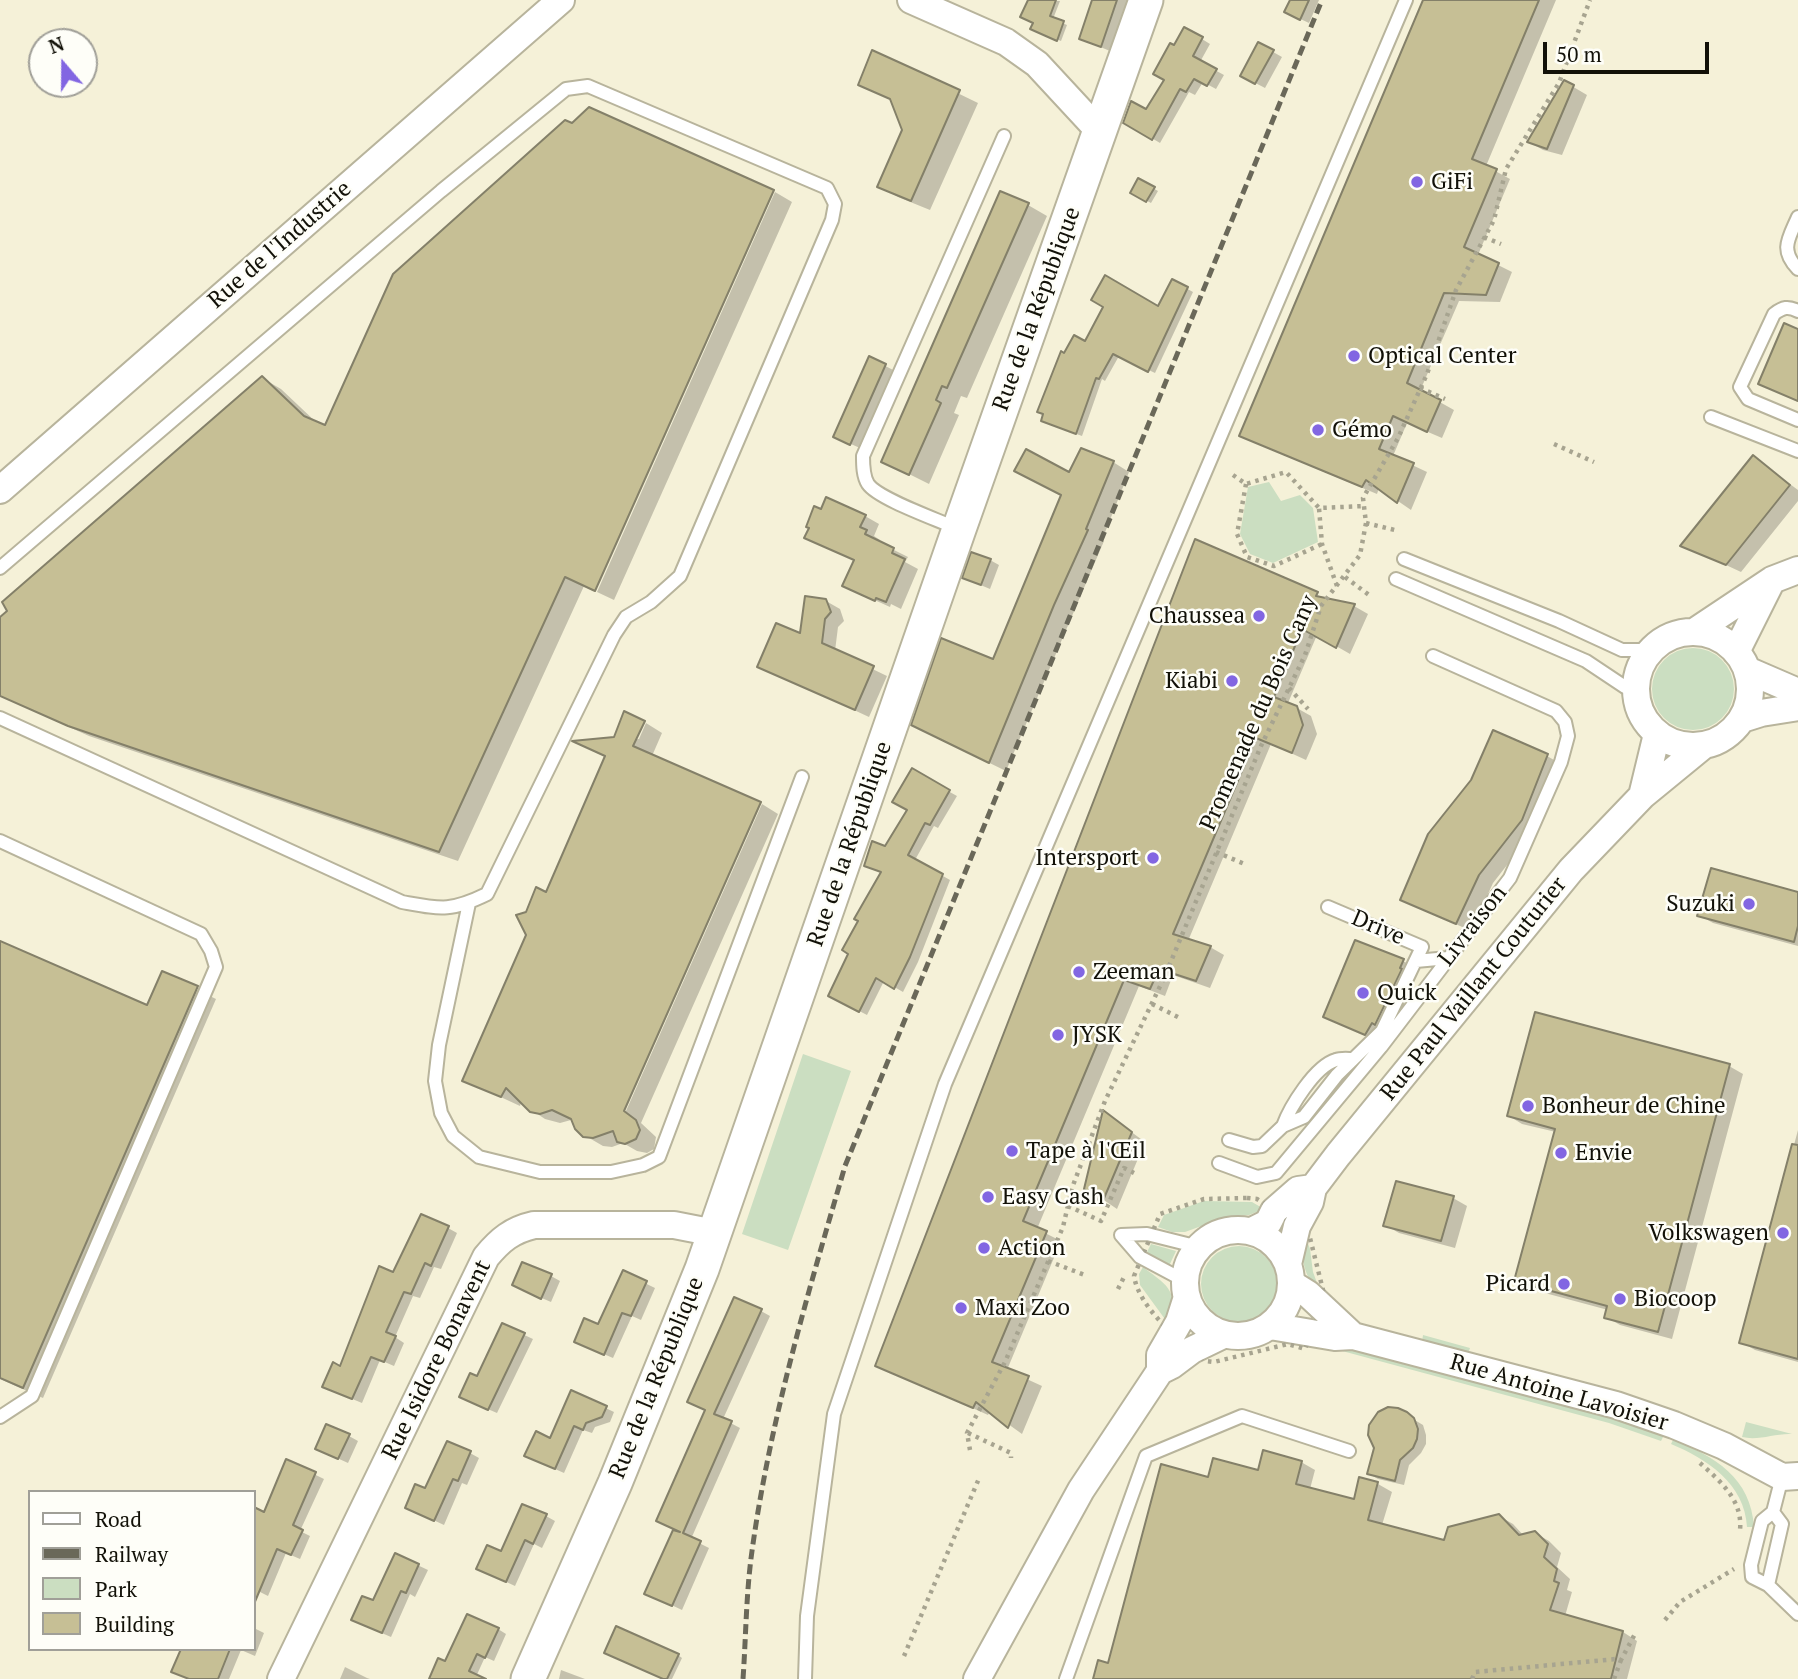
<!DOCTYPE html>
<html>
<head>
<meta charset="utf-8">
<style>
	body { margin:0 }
	#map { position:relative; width:1798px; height:1679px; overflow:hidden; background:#f5f1d8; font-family:"PT Serif",serif }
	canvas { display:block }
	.legend { position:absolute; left:28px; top:1490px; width:228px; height:161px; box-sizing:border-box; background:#fefef8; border:2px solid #a09f98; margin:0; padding:9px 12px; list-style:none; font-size:21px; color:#121108 }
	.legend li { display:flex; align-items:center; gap:14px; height:35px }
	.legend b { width:35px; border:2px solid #a09f98 }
	.north { position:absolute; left:28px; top:28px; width:70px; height:70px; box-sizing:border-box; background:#fefef8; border:2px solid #a09f98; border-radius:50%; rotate:340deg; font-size:19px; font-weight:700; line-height:28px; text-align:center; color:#121108 }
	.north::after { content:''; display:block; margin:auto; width:24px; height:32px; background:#8266e2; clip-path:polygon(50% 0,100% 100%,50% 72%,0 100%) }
	.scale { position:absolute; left:1543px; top:42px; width:166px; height:32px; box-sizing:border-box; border:4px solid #121108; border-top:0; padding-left:9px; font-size:21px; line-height:24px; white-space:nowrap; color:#121108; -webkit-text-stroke:5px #fefef8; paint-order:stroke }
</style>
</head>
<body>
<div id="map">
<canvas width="1798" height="1679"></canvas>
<ul class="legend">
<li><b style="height:9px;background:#fff"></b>Road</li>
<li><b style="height:9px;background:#6a6859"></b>Railway</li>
<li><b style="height:19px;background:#cbdec1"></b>Park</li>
<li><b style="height:19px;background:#c6bf95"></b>Building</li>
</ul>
<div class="north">N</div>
<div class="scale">50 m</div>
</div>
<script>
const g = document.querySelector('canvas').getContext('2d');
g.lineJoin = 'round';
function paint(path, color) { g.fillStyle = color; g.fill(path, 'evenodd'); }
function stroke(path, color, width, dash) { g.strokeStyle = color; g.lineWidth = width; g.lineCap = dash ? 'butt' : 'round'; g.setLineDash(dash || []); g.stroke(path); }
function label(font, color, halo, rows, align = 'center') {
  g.font = font + ' "PT Serif",serif'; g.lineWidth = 5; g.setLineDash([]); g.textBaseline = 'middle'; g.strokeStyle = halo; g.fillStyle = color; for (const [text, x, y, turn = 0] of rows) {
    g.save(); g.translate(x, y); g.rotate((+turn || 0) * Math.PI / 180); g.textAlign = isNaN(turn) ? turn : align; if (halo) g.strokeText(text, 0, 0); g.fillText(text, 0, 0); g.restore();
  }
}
paint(new Path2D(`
	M1269,482l12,19 19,-6 13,13 5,34 -45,21 -23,-9 -10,-20 8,-47z
	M1652 689a41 41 0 1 1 82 0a41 41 0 1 1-82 0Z
	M803,1054l48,17 -63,179 -46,-16z
	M1204,1201l48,1 12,7 -15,6 -23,2 -41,15h-13l-14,-5 6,-12z
	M1306,1238l4,11 3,23 8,22c-16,-17 -22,-33 -15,-56z
	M1151,1244l25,7 -7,15 -22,-14z
	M1201 1284a38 38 0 1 1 76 0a38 38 0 1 1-76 0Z
	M1143,1267c29,22 33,22 27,59l-30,-41 -1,-11z
	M1423,1335l47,13 -2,6 -46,-12z
	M1321,1342c115,29 231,53 343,93l-3,6 -52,-18 -289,-78z
	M1746,1422l46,12c-17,-1 -33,7 -50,3z
	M1673,1440c42,16 78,38 81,87h-7c-2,-43 -40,-68 -76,-83z`), '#cbdec1');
paint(new Path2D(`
	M1030,0l30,1 -7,18 14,6 -6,16 -25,-11z
	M1094,0h34l-18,51 -29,-12z
	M1292,0h27l-10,23 -15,-7z
	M1424,0h132l-70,166 24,13 -32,76 34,17 -12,30 -41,-1 -39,90 34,19 -12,28 -35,-15 -14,33 34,16 -16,38 -32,-22 -2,6 -122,-51 -14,-8z
	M1202,39l8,5 -10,18 24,13 -8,14 -13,-7 -8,13 -6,-3 -29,51 -35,-21 22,-10 19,-33z
	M1259,44l23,13 -17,31 -23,-12z
	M873,52l105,51 -48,107 -32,-13 -19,-11 25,-56 -11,-29 -33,-17z
	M1565,82l22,13 -25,60 -19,-5 -14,-8z
	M1139,180l19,11 -7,12 -19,-10z
	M772,191l-179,400 -9,-5 -126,275 -369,-125 -89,-40v-77l262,-241 19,11 36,34 9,4z
	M775,192l17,10 -178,398 -17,-8z
	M1028,205l19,11 -80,182 -6,-2 -7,17 5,2 -30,69 -46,-23z
	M1173,281l20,11 -38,81 -36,-17 -14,25 -3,-2 -20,57 -33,-12 16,-69 94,-47z
	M1798,331v71l-38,-19z
	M870,358l25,13 -35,77 -16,-7z
	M1753,457l45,33v11l-57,71 -58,-27z
	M1113,462l16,10 -27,68 2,1 -98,230 -76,-37 64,-72 76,-188z
	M865,516l14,8 -5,12 6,4 -2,2 30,15 -3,5 13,7 -17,40 -10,-5 -1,3 -31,-14 -4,-32 -34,-16z
	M1196,542l135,59 23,5 14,8 -18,40 -33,-19 -29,68 23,13 6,18 -7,17 -4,9 -35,-16 -83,197 22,6 14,8 -14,33 -37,-13 -8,21 -26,-10 -102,243 24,12 -54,129 35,16 -20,48 -32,-23 -2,4 -111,-50z
	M990,560l9,5 -9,24 -26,-11z
	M826,601l14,8 4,12 -6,6 -3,24 52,25 -18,41 -110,-51 42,-30z
	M646,723l16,10 -10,23 -33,362 3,2 140,-316 16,10 -137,309 15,14 -2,12 -7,4 -10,-2 -14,-8 -11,4 -9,-1 -19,-11 -13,-15 -11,3 -15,-4 -24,-16 -1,3 -56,-26 64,-145 -1,-22 19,-19 61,-136 -30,-15 62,-4z
	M1547,756l14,8 -25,64 -43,55 -22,48 -68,-31z
	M912,771l45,25 -19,32 -4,-2 -19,34 35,20 -32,82 -15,30 -19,-11 -17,34 -29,-15 13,-47 31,-80 -16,-8 20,-17 23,-39z
	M1798,894v52l-85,-23 -14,-8z
	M0,943l148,65 15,-35 53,26 -173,399 -43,-19z
	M1403,961l14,8 -2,9 -25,53 -10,11 -55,-25z
	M1729,1066l14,8 -71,265 -52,-14 -14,-8 2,-7 -78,-21 -14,-8 40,-149 -34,-8 -13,-8z
	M1104,1112l41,30 -28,67 -31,-21z
	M1798,1130v232l-43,-12 -14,-8z
	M1453,1198l14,8 -12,42 -56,-15 -14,-8z
	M448,1228l9,5 -16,36 -7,-2 -14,31 -7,-2 -18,41 9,6 -10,23 -14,-6 -18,43 -29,-12 8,-23 52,-94z
	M624,1273l31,15 -14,32 -9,-4 -19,42 -28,-12 14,-20z
	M551,1276l9,5 -9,21 -28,-12z
	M761,1311l9,5 -47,103 17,9 -49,111 18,9 -27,62 -36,-17 29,-64 -17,-9z
	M503,1325l30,14 -36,74 -28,-12z
	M572,1392l42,20 -4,10 -15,5 -3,6 -9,-3 -19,43 -29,-13 16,-20z
	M1398,1410l25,15 3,10v9l-5,9 -12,12 -5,20 -26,-6 -9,-5 7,-26z
	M349,1436l9,5 -10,22 -22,-10z
	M470,1453l9,5 -12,27 -5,-2 -18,42 -28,-13 10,-21z
	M287,1461l37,18 -24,52 10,5 -10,23 -14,-6 -18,43 -14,-7v-70l3,-8 8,3z
	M1301,1462l14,8 -5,19 46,12 5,-22 17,5 14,8 -10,33 63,17 54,-26 14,8 11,12 11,-3 14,8 12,12 -4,14 13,12 -3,11 5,2 -7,24 58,16 14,9 -10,38h-533l15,-14 100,-186z
	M546,1516l9,5 -13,27 -8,-4 -19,42 -28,-13 15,-20z
	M396,1555l32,15 -13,27 -5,-3 -19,43 -28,-12z
	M254,1628l10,5 -9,23 -14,-6 -12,29h-40l12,-30h53z
	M498,1629l8,5 -12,27 -9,-4 -10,22h-44l15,-16z
	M678,1655l4,3 -10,21h-7z
	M345,1667l22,11 3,1h-30z
	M561,1670l24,9h-26z`), '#0003');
const building = new Path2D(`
	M1028,0h28l-6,16 14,5 -7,20 -27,-12 3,-6 -13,-6z
	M1092,0h25l-16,47 -22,-8z
	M1290,0h19l-9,20 -16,-8z
	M1423,0h116l-67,159 25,10 -33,78 35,16 -13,32 -42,-2 -37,90 34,17 -14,32 -34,-16 -14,33 35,14 -17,40 -31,-23 -4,7 -123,-51z
	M1184,27l19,10 -10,19 24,13 -10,17 -13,-7 -8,13 -6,-3 -28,51 -29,-17 8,-22 15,8 18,-29 -11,-6 17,-31 4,2z
	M1258,42l16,8 -19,34 -15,-8z
	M872,50l88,40 -49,111 -34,-14 25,-57 -12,-31 -32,-14z
	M1564,80l10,5 -27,64 -20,-7z
	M589,107l185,83 -179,401 -30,-14 -126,275 -371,-126 -68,-30v-79l7,-6 -5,-9 260,-226 42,40 21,9 68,-151 172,-154 7,3z
	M1138,178l17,9 -9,15 -16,-9z
	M1000,191l29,12 -82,185 -5,-2 -6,14 5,3 -32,72 -28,-13z
	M1105,275l53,31 14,-27 16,8 -40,85 -35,-18 -14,25 -3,-1 -20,56 -35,-13 2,-7 -6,-2 24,-61 3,2 10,-18 11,6 18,-34 -12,-7z
	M1784,323l14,6v72l-40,-17z
	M869,356l17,8 -36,81 -17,-8z
	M1081,448l33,13 -28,68 2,1 -34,75 -65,158 -78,-38 30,-87 52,21 68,-164 -47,-24 12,-22 43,23z
	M1753,455l37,30 -64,80 -46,-19z
	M826,497l40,18 -6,12 7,3 -2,4 29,14 -2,5 13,6 -19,43 -10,-4 -1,3 -33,-15 12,-26 -50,-22 5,-10 -3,-1 8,-21 7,3z
	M1195,539l123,53 -2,4 39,8 -19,44 -34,-19 -28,68 23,9 6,19 -7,18 -4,10 -36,-15 -83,196 38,12 -15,35 -37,-12 -9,20 -26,-9 -101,241 24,10 -55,131 37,14 -21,52 -32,-26 -3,6 -98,-42z
	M971,552l20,7 -10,26 -19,-7z
	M805,596l21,3 5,13 -6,7 -3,24 52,23 -19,44 -98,-43 19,-44 24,10z
	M624,711l21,10 -12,25 128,56 -137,309 12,9 4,10 -4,9 -11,5 -8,-2 -4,-11 -20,7 -10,-1 -8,-8 -4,-10 -19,-9 -12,4 -10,-2 -24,-24 -5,9 -39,-16 64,-146 -10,-20 10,-3 10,-25 10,5 59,-136 -33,-15 42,-4z
	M1493,730l55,24 -26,66 -43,55 -23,49 -56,-24 28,-66 43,-54z
	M912,768l38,22 -20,35 -5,-2 -17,32 35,19 -33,83 -16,32 -18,-11 -17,34 -31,-16 20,-42 -6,-4 16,-29 -4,-2 27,-47 -17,-6 8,-25 13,5 22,-36 -15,-8z
	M1711,868l87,24v34l-4,16 -97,-26z
	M1355,940l49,19 -4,9 2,1 -27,56 -3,-2 -7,12 -42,-18z
	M0,941l147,64 15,-34 36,15 -175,402 -23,-10z
	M1535,1012l195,52 -72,268 -54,-14 3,-12 -93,-25 41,-152 -48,-13z
	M1103,1110l29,22 -30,71 -18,-14z
	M1792,1144l6,1v214l-59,-16z
	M1396,1181l58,15 -13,45 -58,-15z
	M421,1214l28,12 -18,40 -6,-3 -14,31 -7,-2 -18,40 10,4 -12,26 -13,-5 -19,42 -30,-12 11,-25 7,4 39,-100 14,6z
	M522,1262l30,12 -11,25 -29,-14z
	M623,1270l24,11 -16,35 -9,-3 -18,42 -30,-13 10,-24 14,6z
	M734,1297l28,12 -48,105 18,7 -49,112 18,8 -29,65 -28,-12 29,-64 7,2 -24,-11 49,-111 -18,-8z
	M502,1323l23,10 -37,77 -29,-13 11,-24 7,3z
	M571,1390l36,16 -5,11 -16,6 -3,7 -9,-4 -19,43 -31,-13 12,-25 14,7z
	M1388,1407l10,1 9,4 7,6 4,11 -1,10 -4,9 -13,12 -5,21 -28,-7 7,-26 -6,-13 1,-10 9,-13z
	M326,1424l24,10 -12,25 -23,-10z
	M447,1441l24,10 -13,30 -5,-2 -19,42 -29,-13 10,-24 10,4z
	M1263,1450l39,11 -6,23 58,15 5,-22 19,5 -10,38 76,20 4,-13 51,-13 20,21 16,-4 13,13 -4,13 13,12 -3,12 5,2 -9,27 73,21 -12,48h-518l5,-19 10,3 53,-199 47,13 5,-19 45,12z
	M286,1459l30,13 -23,53 10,5 -12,25 -14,-6 -23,55v-97l10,5z
	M522,1504l25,10 -14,30 -8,-4 -19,42 -30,-13 11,-24 14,6z
	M395,1553l24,11 -13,29 -5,-2 -19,42 -31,-13 11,-24 11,4z
	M467,1614l32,14 -14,30 -8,-4 -8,17 17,8h-57l9,-21 7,3z
	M616,1626l63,28 -12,25h-4l-59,-26z
	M181,1649h49l-12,30h-29l-18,-7z`);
paint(building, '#c6bf95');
stroke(building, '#848069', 2);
const service = new Path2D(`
	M1798,217c-9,21 -19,33 0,52
	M1798,311c-10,-5 -15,-4 -24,3l-34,73 8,12 50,21
	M1711,417l87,34
	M958,529c-19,-9 -80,-30 -90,-45 -5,-8 -5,-19 -5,-28l141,-320
	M1404,559l155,62 63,29h28
	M0,568l441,-377 125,-102 22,-3 239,102 8,16 -3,16 -152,356 -29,26 -25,15 -12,18 -127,259c-37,18 -46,15 -85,8l-402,-184
	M1396,579l190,82 39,26 10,4
	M0,841l201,93 10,17 5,16 -184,429 -32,21
	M469,903l-30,142 -4,36 6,32 12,23 26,21 61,15h71l32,-7 16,-8 143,-380
	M1416,961l32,-3
	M1283,1126c7,-19 32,-60 53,-66 5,-2 12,-1 17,-1
	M1229,1140l24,7 9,-1 21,-20 21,-9 33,-42 45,-44 40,-84 -94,-40
	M1219,1163l38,14 19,-4 105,-126 129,-169 51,-116 7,-26 -3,-14 -9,-11 -123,-55
	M1121,1235l19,22 45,24
	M1121,1235l26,-1 52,13
	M1782,1477l-9,35 -11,9 -11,44 1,12 16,8 30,29
	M1768,1585l14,-61 -9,-12
	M805,1679l2,-63 27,-202 111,-330 461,-1084
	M1066,1679l80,-223 96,-40 107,35`);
const minor = new Path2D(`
	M911,0l95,42 31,22 63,68
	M0,490l561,-490
	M1636 689a57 57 0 1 1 114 0a57 57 0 1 1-114 0Z
	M1694,632l78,-52 26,-10
	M1736,652l35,-70
	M1747,670l51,22
	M1742,719l19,-6 37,-6
	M1642,796l15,-62
	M1185 1283a53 53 0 1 1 106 0a53 53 0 1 1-106 0Z
	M1252,1231l16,-8 6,-12 24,-21 15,-2
	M1288,1264l9,-38 13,-24 3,-14 25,-33 233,-285 71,-74 61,-50
	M1292,1284l16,10 45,42
	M1270,1326l65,11 18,-1 263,69 58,20 50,21 58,31 16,-1
	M1160,1371v-16l19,-33 8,-25
	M281,1679l205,-422c14,-17 26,-27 48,-32h140l41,8
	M977,1679l104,-189 79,-119 12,-6 20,-15 31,-15`);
const tertiary = new Path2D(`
	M528,1679l87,-196 87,-214 257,-740 187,-529`);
stroke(service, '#b8b49c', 16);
stroke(minor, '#b8b49c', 30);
stroke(tertiary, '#b8b49c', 37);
stroke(new Path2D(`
	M1484,237l17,7
	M1420,388l25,11
	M1554,444l40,18
	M1233,475l13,9 40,-12 33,36
	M1246,484l-9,50 10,23 27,9 48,-22
	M1366,523l33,8
	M1345,577l24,18
	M1337,586l-15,-42 -3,-36 45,-2
	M1289,688l19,21
	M1216,852l31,13
	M1152,1004l26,13
	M1247,1198l10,1 11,7 42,32 15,60 -20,51 -17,-5 -74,18 -8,-1c-26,-19 -67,-53 -72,-85l26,-62 44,-15z
	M1068,1206l33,15 23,-53 10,5
	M1048,1261l37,14
	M1118,1289l6,-12
	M968,1433l43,20v5
	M970,1450l-3,-17 38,-71 58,-135 9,-39 33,-87 59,-123 97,-232 44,-91 16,-49 39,-51 6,-32 -3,-25 35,-60 29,-64 29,-84 38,-70 12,-51 53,-86 31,-83
	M1700,1463c20,18 43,37 40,67
	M1665,1620l15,-18 54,-33
	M904,1656l76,-180
	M1472,1679l3,-7 141,-13 5,1 15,-28
	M1614,1679l7,-19`), '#a7a490', 4.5, [3.5, 5]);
stroke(service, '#fff', 12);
stroke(minor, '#fff', 26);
stroke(tertiary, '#fff', 33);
stroke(new Path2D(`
	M743,1679c3,-42 3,-86 9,-128 18,-131 56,-258 93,-385l477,-1166`), '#6a6859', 5, [10, 5]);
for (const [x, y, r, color] of [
	[1417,182,7,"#8266e2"],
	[1354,356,7,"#8266e2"],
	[1318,430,7,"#8266e2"],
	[1259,616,7,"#8266e2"],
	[1232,681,7,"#8266e2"],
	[1153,858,7,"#8266e2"],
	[1749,904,7,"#8266e2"],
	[1079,972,7,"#8266e2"],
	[1363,993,7,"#8266e2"],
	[1058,1035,7,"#8266e2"],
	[1528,1106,7,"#8266e2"],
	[1012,1151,7,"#8266e2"],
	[1561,1153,7,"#8266e2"],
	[988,1197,7,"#8266e2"],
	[1783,1233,7,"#8266e2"],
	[984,1248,7,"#8266e2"],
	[1564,1284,7,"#8266e2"],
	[1620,1299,7,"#8266e2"],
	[961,1308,7,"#8266e2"]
]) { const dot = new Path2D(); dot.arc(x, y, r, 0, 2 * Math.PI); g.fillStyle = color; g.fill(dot); stroke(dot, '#fefef8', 2.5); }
label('23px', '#121108', '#fefef8', [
	["GiFi",1431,182],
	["Optical Center",1368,356],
	["Gémo",1332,430],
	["Chaussea",1245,616,"right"],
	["Kiabi",1218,681,"right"],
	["Intersport",1139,858,"right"],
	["Suzuki",1735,904,"right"],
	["Zeeman",1093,972],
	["Quick",1377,993],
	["JYSK",1072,1035],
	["Bonheur de Chine",1542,1106],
	["Tape à l'Œil",1026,1151],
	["Envie",1575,1153],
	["Easy Cash",1002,1197],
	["Volkswagen",1769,1233,"right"],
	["Action",998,1248],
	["Picard",1550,1284,"right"],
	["Biocoop",1634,1299],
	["Maxi Zoo",975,1308]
], 'left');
label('23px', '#121108', '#fefef8', [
	["Rue de l'Industrie",280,245,-41],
	["Rue de la République",1037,309,-70],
	["Promenade du Bois Cany",1259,713,-66],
	["Rue de la République",850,844,-71],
	["Livraison",1473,926,-52],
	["Drive",1378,928,23],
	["Rue Paul Vaillant Couturier",1474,989,-51],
	["Rue Isidore Bonavent",437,1360,-64],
	["Rue de la République",657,1378,-68],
	["Rue Antoine Lavoisier",1559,1393,16]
]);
</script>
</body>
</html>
